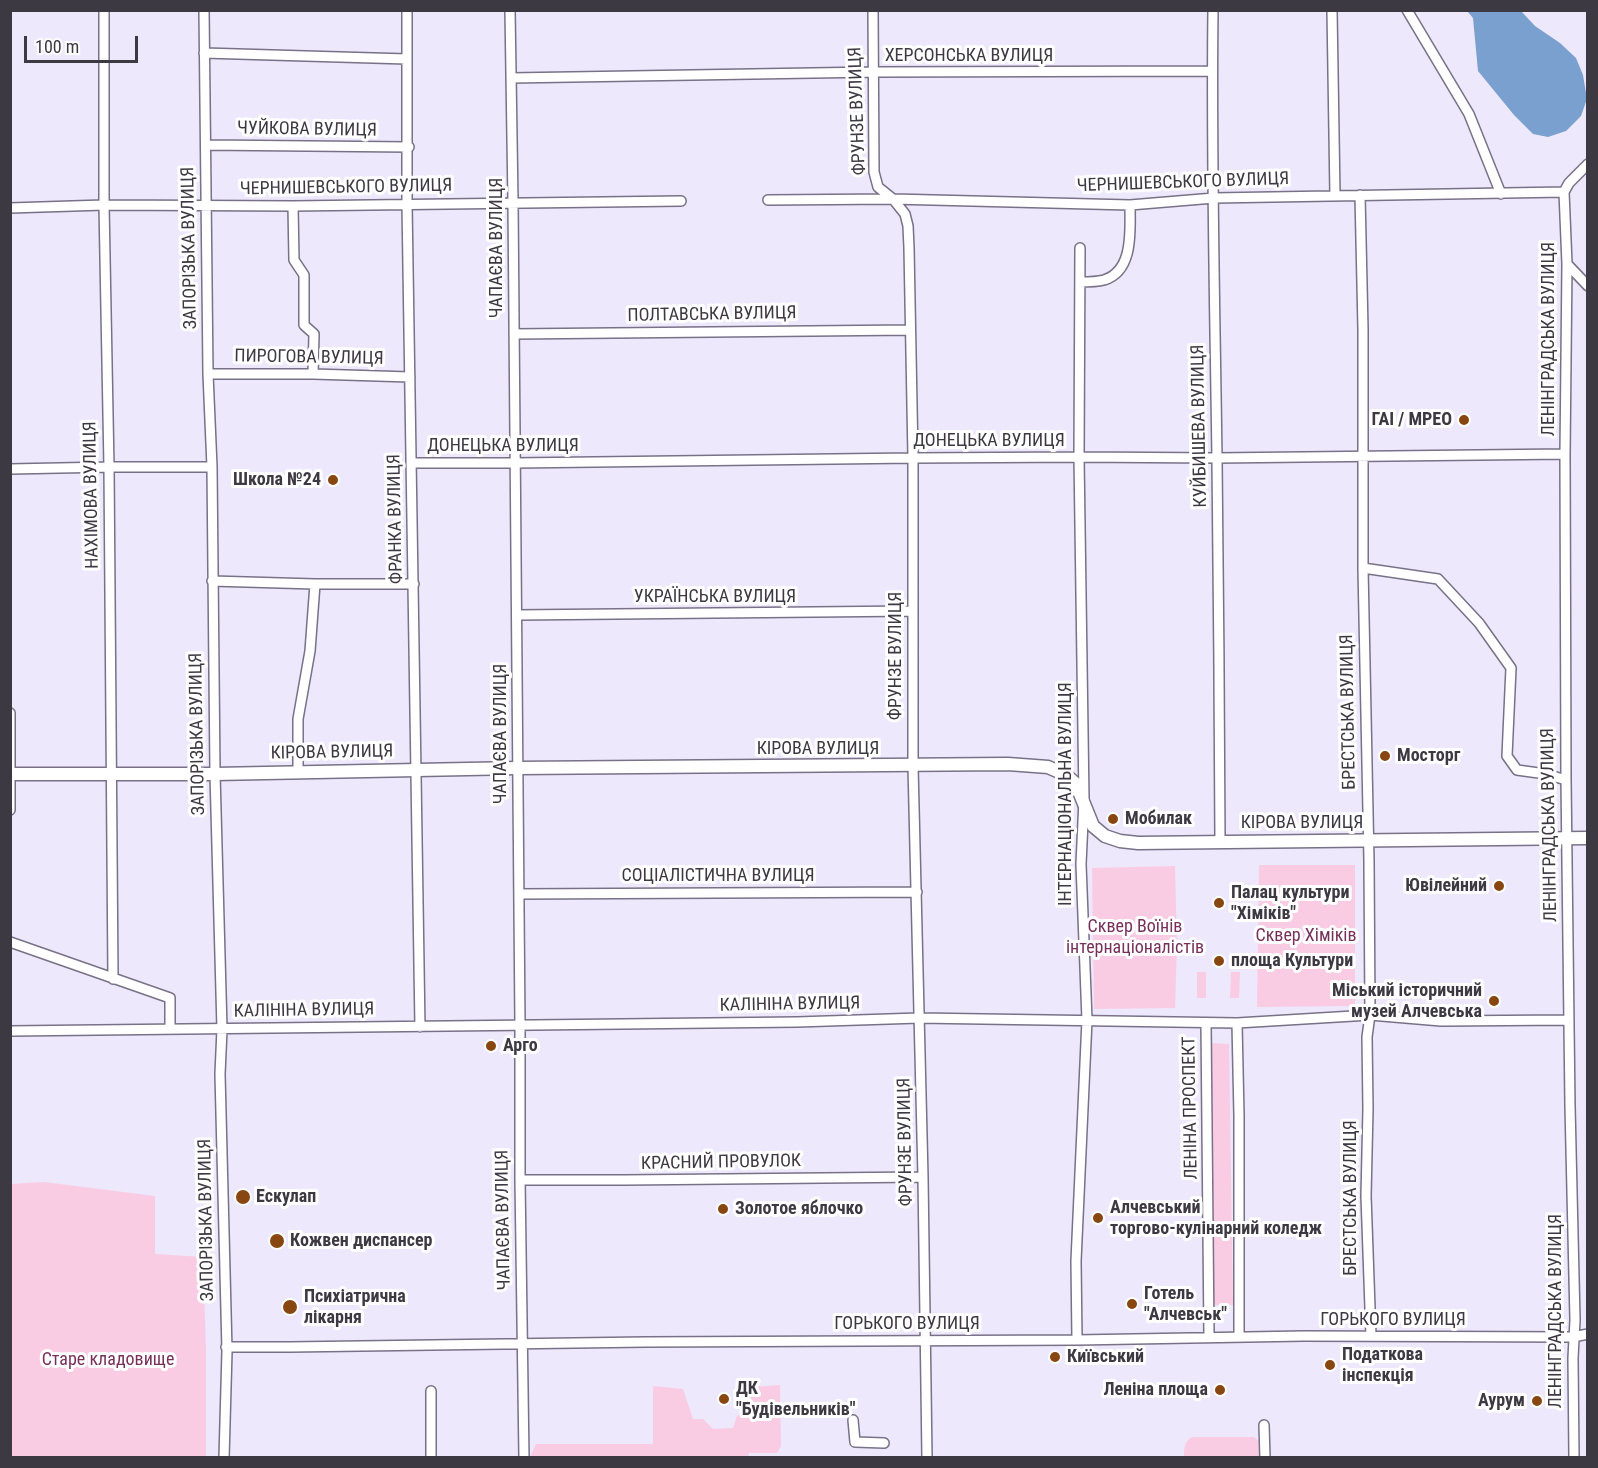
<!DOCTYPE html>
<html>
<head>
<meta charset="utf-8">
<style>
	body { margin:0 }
	#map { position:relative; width:1598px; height:1468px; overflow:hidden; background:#eee8fc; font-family:"Roboto Condensed",sans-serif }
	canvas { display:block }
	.frame { position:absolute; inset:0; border:12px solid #3c3942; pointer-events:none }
	.scale { position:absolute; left:24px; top:36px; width:114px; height:27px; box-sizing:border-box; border:3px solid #3c3942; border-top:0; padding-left:8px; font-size:18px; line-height:21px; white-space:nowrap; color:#3c3942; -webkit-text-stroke:4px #fff; paint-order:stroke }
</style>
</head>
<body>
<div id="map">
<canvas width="1598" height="1468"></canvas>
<div class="frame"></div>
<div class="scale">100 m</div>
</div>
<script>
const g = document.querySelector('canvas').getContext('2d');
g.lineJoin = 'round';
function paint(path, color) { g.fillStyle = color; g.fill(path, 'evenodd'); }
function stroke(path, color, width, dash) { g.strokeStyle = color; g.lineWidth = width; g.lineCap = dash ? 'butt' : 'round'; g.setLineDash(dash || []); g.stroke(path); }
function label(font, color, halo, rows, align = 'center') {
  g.font = font + ' "Roboto Condensed",sans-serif'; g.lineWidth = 6; g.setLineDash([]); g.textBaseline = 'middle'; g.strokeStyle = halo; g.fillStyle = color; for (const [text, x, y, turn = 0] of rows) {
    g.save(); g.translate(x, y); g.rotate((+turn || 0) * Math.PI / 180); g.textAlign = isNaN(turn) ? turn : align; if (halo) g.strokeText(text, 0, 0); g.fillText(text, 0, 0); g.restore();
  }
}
paint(new Path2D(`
	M1259,865h96v141l-98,1z
	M1175,866l2,80 -2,62 -81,1 -2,-141z
	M1197,972h9v26h-9z
	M1231,972h9l-1,26h-9z
	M1210,1043l19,1 4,261h-21z
	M44,1182l111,14v58l48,3 3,93v107h-195v-273z
	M780,1385l1,61 -4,7h-28l-1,5 -218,-1 6,-13h117v-58l30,3 10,30h10l10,10 20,-1 4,-12 10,-4 7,-25z
	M1192,1437h62c8,5 8,11 8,20h-78c0,-9 0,-15 8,-20z`), '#f9cce3');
paint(new Path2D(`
	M1467,11h54l14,15 25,17 16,15 7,17 4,24 -6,17 -15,15 -18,6 -15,-3 -19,-19 -36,-44 -5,-53z`), '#79a0cf');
const minor = new Path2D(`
	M104,10v195l5,262 4,512
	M204,10l4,364 4,93 3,307 7,255 -2,45 7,277 -3,107
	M407,10v194l13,823
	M510,10l3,192 7,823v155l4,278
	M873,10l1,162 4,15 15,12 12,15 3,12 1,22 4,210v308l10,411 4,281
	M1213,10c-2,150 2,300 4,450 2,127 2,255 3,382
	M1332,10l3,186
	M1407,10l62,104 32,80
	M204,53l203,6
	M511,78l362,-6 339,-1
	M206,145l203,2
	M1564,192l3,72 -2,190 1,326 4,326 5,214 -2,38 1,100
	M1564,192l5,-9 19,-19
	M1360,195l3,134v239l6,293 1,154 -3,22 1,72 -2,87 5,140
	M768,200l125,-1 237,6 84,-7 350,-6
	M293,206l1,54 10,15v50l10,9 -1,40
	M10,208l94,-3 189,1 388,-5
	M1567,264l21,22
	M1080,282c8,0 16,0 24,-2 30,-9 26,-50 26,-75
	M514,334l396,-4
	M208,374h105l97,3
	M412,463h103l398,-5 166,-1 138,1 348,-4
	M10,469l99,-2h103
	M1363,568l75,11 41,44 32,45 -4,88 10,14 29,4 20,6
	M212,581l103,3h99
	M517,615l396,-4
	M10,713v97
	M298,772v-53l12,-68 5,-67
	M519,894l398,-2
	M10,942l160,56v31
	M1206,1023l3,314
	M1237,1023l2,93v221
	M10,1031l787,-9 122,-4 318,5 133,-8 71,6 128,-1
	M520,1180h105l298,-3
	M1077,1340l-1,-79 11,-241 -6,-156 3,-64 -5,-343 1,-209
	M226,1347h64l356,-5 431,-2 227,-4 269,1 15,-3
	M853,1420l2,22 29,1
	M1264,1425l1,33
	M431,1458v-67`);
const major = new Path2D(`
	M10,774h205l303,-6 490,-4 40,3 18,8 10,9 17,42 12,10 15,5 18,2 450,-5`);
stroke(minor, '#787187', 12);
stroke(major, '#787187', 15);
stroke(minor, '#fff', 9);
stroke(major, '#fff', 12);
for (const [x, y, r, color] of [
	[1464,420,6,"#884711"],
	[333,480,6,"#884711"],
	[1385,756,6,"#884711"],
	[1113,819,6,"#884711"],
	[1499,886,6,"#884711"],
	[1219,903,6,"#884711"],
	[1219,961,6,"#884711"],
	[1494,1001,6,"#884711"],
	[491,1046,6,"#884711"],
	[243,1197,8,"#884711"],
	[723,1209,6,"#884711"],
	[1098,1218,6,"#884711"],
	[277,1241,8,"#884711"],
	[1132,1304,6,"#884711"],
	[290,1307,8,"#884711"],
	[1055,1357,6,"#884711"],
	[1330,1365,6,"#884711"],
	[1220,1390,6,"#884711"],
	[724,1399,6,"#884711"],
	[1537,1401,6,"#884711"]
]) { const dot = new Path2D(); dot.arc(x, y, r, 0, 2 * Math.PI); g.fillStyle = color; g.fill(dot); stroke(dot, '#fff', 2); }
label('18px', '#3c3942', '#fff', [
	["ХЕРСОНСЬКА ВУЛИЦЯ",969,56],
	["ФРУНЗЕ ВУЛИЦЯ",858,111,-92],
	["ЧУЙКОВА ВУЛИЦЯ",307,130,1],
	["ЧЕРНИШЕВСЬКОГО ВУЛИЦЯ",1183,183,-2],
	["ЧЕРНИШЕВСЬКОГО ВУЛИЦЯ",346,188,-1],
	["ЗАПОРІЗЬКА ВУЛИЦЯ",190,248,-91],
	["ЧАПАЄВА ВУЛИЦЯ",497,248,-90],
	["ПОЛТАВСЬКА ВУЛИЦЯ",712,315,-1],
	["ЛЕНІНГРАДСЬКА ВУЛИЦЯ",1549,339,-90],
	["ПИРОГОВА ВУЛИЦЯ",309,358,1],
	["КУЙБИШЕВА ВУЛИЦЯ",1200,426,-91],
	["ДОНЕЦЬКА ВУЛИЦЯ",989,441],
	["ДОНЕЦЬКА ВУЛИЦЯ",503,446],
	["НАХІМОВА ВУЛИЦЯ",92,495,-91],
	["ФРАНКА ВУЛИЦЯ",396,519,-91],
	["УКРАЇНСЬКА ВУЛИЦЯ",715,597],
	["ФРУНЗЕ ВУЛИЦЯ",896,656,-90],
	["БРЕСТСЬКА ВУЛИЦЯ",1349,712,-91],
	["ЗАПОРІЗЬКА ВУЛИЦЯ",198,734,-91],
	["ЧАПАЄВА ВУЛИЦЯ",501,734,-90],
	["КІРОВА ВУЛИЦЯ",818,749],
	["КІРОВА ВУЛИЦЯ",332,753,-1],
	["ІНТЕРНАЦІОНАЛЬНА ВУЛИЦЯ",1066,794,-90],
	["КІРОВА ВУЛИЦЯ",1302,823],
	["ЛЕНІНГРАДСЬКА ВУЛИЦЯ",1550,825,-91],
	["СОЦІАЛІСТИЧНА ВУЛИЦЯ",718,876],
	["КАЛІНІНА ВУЛИЦЯ",790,1005,-1],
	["КАЛІНІНА ВУЛИЦЯ",304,1011,-1],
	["ЛЕНІНА ПРОСПЕКТ",1191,1108,-91],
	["ФРУНЗЕ ВУЛИЦЯ",906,1142,-91],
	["КРАСНИЙ ПРОВУЛОК",721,1163,-1],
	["БРЕСТСЬКА ВУЛИЦЯ",1351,1198,-90],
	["ЗАПОРІЗЬКА ВУЛИЦЯ",207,1220,-91],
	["ЧАПАЄВА ВУЛИЦЯ",504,1220,-91],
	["ЛЕНІНГРАДСЬКА ВУЛИЦЯ",1556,1311,-90],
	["ГОРЬКОГО ВУЛИЦЯ",1393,1320],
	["ГОРЬКОГО ВУЛИЦЯ",907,1324]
]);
label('bold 18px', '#3c3942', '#fff', [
	["ГАІ / МРЕО",1452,420,"right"],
	["Школа №24",321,480,"right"],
	["Мосторг",1397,756],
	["Мобилак",1125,819],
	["Ювілейний",1487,886,"right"],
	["Палац культури",1231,893],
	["\"Хіміків\"",1231,914],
	["площа Культури",1231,961],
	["Міський історичний",1482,991,"right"],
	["музей Алчевська",1482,1012,"right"],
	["Арго",503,1046],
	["Ескулап",256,1197],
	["Алчевський",1110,1208],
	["торгово-кулінарний коледж",1110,1229],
	["Золотое яблочко",735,1209],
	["Кожвен диспансер",290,1241],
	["Готель",1144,1294],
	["\"Алчевськ\"",1144,1315],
	["Психіатрична",304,1297],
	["лікарня",304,1318],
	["Податкова",1342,1355],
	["інспекція",1342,1376],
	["Київський",1067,1357],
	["ДК",736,1389],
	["\"Будівельників\"",736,1410],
	["Леніна площа",1208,1390,"right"],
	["Аурум",1525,1401,"right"]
], 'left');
label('18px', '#76305a', '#fff', [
	["Сквер Воїнів",1135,927],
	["інтернаціоналістів",1135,948],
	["Сквер Хіміків",1306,936],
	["Старе кладовище",108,1360]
]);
</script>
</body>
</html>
